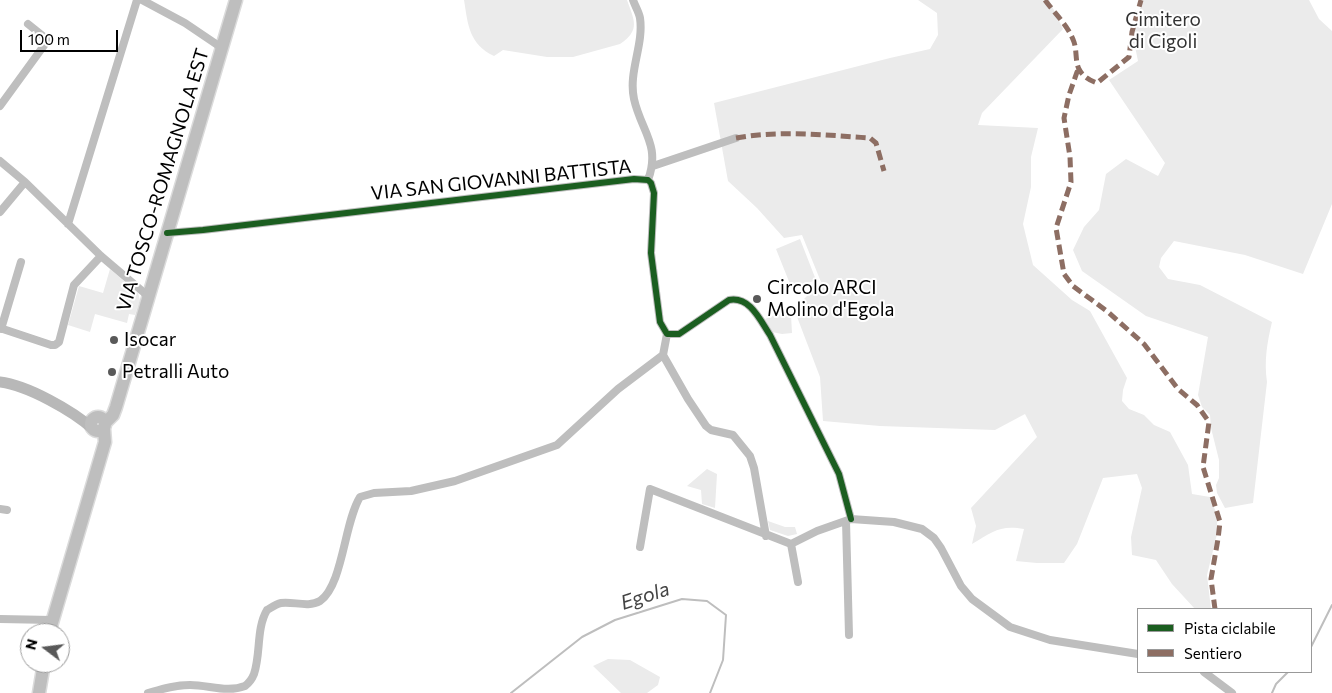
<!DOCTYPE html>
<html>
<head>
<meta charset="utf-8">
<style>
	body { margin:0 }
	#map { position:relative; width:1332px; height:693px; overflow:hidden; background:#fff; font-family:Commissioner,sans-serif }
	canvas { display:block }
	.legend { position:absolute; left:1137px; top:608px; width:175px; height:65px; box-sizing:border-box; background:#fff; border:1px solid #999; margin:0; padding:6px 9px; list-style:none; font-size:15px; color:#000 }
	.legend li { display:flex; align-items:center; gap:10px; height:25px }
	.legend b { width:25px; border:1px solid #999 }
	.north { position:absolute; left:20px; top:623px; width:50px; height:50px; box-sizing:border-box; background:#fff; border:1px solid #999; border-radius:50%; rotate:285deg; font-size:14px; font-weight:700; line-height:20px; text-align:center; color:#000 }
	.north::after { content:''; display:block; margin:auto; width:18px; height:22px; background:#595959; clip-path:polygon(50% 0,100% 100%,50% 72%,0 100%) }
	.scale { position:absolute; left:20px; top:30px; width:98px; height:22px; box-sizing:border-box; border:2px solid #000; border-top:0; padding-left:6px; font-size:15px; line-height:18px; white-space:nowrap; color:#000; -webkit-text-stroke:4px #fff; paint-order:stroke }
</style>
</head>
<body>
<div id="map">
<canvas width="1332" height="693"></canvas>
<ul class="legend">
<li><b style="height:6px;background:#1b5e20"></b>Pista ciclabile</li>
<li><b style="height:6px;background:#8d6e63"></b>Sentiero</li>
</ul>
<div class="north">N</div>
<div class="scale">100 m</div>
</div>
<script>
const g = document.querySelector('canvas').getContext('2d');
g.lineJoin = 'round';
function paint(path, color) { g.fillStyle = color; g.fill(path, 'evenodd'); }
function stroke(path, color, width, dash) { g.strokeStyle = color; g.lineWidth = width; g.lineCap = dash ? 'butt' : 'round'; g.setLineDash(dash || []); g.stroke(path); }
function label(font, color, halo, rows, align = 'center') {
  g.font = font + ' Commissioner,sans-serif'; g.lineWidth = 4; g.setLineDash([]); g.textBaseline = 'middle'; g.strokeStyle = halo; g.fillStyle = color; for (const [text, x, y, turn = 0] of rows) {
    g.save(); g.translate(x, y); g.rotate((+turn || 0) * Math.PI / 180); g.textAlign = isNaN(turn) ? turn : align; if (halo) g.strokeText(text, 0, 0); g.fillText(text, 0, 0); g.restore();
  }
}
paint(new Path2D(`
	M464,0h163c7,20 14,30 -7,44l-47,13h-26l-44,-7 -9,6c-25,-12 -26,-31 -30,-56z
	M918,0h131l14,29 -81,84 -4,12 60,3 -7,29v30l-8,37 10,41 39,35 18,11 37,67 -4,12 -1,11 7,8 15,6 10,10 16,7 18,33 4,29 18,3 7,18v19l-10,41 4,34h-16l-23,-25 -16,-24 -24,-5 -1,-18 11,-49 -5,-14 -34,4 -26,66 -13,19h-27l-21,-2 8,-32c-25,-4 -31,3 -52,15l4,-18 -5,-18 66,-71 -12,-23 -30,16 -115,-4 -57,-5 -3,-44 -26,-68 27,-27 -19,-47 -18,3 -27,-30 -29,-27 -14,-78 176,-45 40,-9 8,-14 -1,-22z
	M1143,0h166l10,19 13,12v173l-29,70 -58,-19 -71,-14 -13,17 -2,9 9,12 32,6 72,37c-5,21 -8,39 -5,60l-14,121 -28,5 -8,-15 -1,-8 3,-7v-18l-8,-32 -1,-13 -8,-8 -4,-12 10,-58 -62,-21 -64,-45 -9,-21 11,-23 15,-17 7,-36 20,-15 32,17 7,-13 -56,-83 29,-19 -6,-29z
	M800,239l16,41 -24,9 -16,-40z
	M110,269l28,24 2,7 -5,15 -6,-1 -2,9 -32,-9 -5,18 -22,-7 11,-39 24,7z
	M789,309l2,6 1,18 -10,1 -10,-2 -7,-13z
	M707,469l10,5 -2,34 -13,-4 -1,-14 -14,-4z
	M768,521l17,6h10l2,7 -9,2 -18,-6z
	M608,659l22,1 30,17 -2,8 -11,8h-26l-28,-27z`), '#ebebeb');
stroke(new Path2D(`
	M1311,647l21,-42
	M511,693l71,-56 33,-17 67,-21 25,2 19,14 -3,45 -13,33
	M1272,693l4,-9 12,-12`), '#bebebe', 2);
const primary = new Path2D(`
	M91 424a7 7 0 1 1 14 0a7 7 0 1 1-14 0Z
	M105,423l8,-8 3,-8 120,-407
	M49,633l56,-191 -1,-13
	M39,693l5,-30`);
stroke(primary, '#dbdbdb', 15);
stroke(new Path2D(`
	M142,0l43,23 37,25
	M633,0c2,6 6,12 7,18 4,27 -12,54 -6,81 7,32 27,46 14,81
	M0,106l48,-66 -20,-16
	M0,161l25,21 76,74 47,40
	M653,166l83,-28
	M0,212l25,-30
	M68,224l69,-224
	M167,233l36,-3 431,-51 14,1 3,3 3,10 -3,60 9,69 7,12h12l50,-34c21,-4 31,20 41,35l69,139 12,45
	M0,328l51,17h4l4,-3 15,-57 27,-29
	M1,329l20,-67
	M663,355l25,44 18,27 5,4 22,5 17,21 4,12 12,68
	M0,509l7,1
	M846,521l3,114
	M791,544l7,38
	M640,547l10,-58 141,55 26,-13 34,-12 43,3 28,7 12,9 7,10 20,38 11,13 38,28 40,13 88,14
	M0,619l52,1
	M1204,672l28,21
	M148,693c14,-4 26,-8 42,-8 19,0 37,8 55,1 4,-3 7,-7 9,-12 7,-21 2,-45 13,-64 5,-3 9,-6 14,-7 12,-2 27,5 39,-2 23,-16 24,-78 40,-104l14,-4 37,-2 44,-10 102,-36 61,-56 45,-34 4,-21`), '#bebebe', 8);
stroke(new Path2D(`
	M0,382c27,3 73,29 93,47`), '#b8b8b8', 11);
stroke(primary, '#bebebe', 12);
stroke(new Path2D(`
	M1045,0c10,14 23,25 29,42 3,9 1,19 5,27 3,7 12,12 18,14l32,-26 3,-25 9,-32
	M1079,71l-2,1 -8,23 -5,23 6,39 1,25 -15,46 8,46 9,12 35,26 36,32 34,45 19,16 12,17 -6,45 17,55 -2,17 -7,40 4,30
	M736,138c44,-8 89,-3 134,0l6,5 8,28`), '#8d6e63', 5, [10, 5]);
stroke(new Path2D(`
	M167,233l36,-3 431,-51 14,1 3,3 3,10 -3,60 9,69 7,12h12l50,-34c21,-4 31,20 41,35l69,139 12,45`), '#1b5e20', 6);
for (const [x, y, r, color] of [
	[757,299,5,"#595959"],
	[114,340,5,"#595959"],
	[112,372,5,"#595959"]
]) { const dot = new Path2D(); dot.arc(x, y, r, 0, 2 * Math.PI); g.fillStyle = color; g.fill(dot); stroke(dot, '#fff', 2); }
label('19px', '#323232', '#fff', [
	["Cimitero",1163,20],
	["di Cigoli",1163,42]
]);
label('19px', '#000', '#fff', [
	["VIA TOSCO-ROMAGNOLA EST",163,180,-73],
	["VIA SAN GIOVANNI BATTISTA",501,180,-6]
]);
label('19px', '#000', '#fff', [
	["Circolo ARCI",767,288],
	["Molino d'Egola",767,310],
	["Isocar",124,340],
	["Petralli Auto",122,372]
], 'left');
label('italic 20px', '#434343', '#fff', [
	["Egola",645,596,-18]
]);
</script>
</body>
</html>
